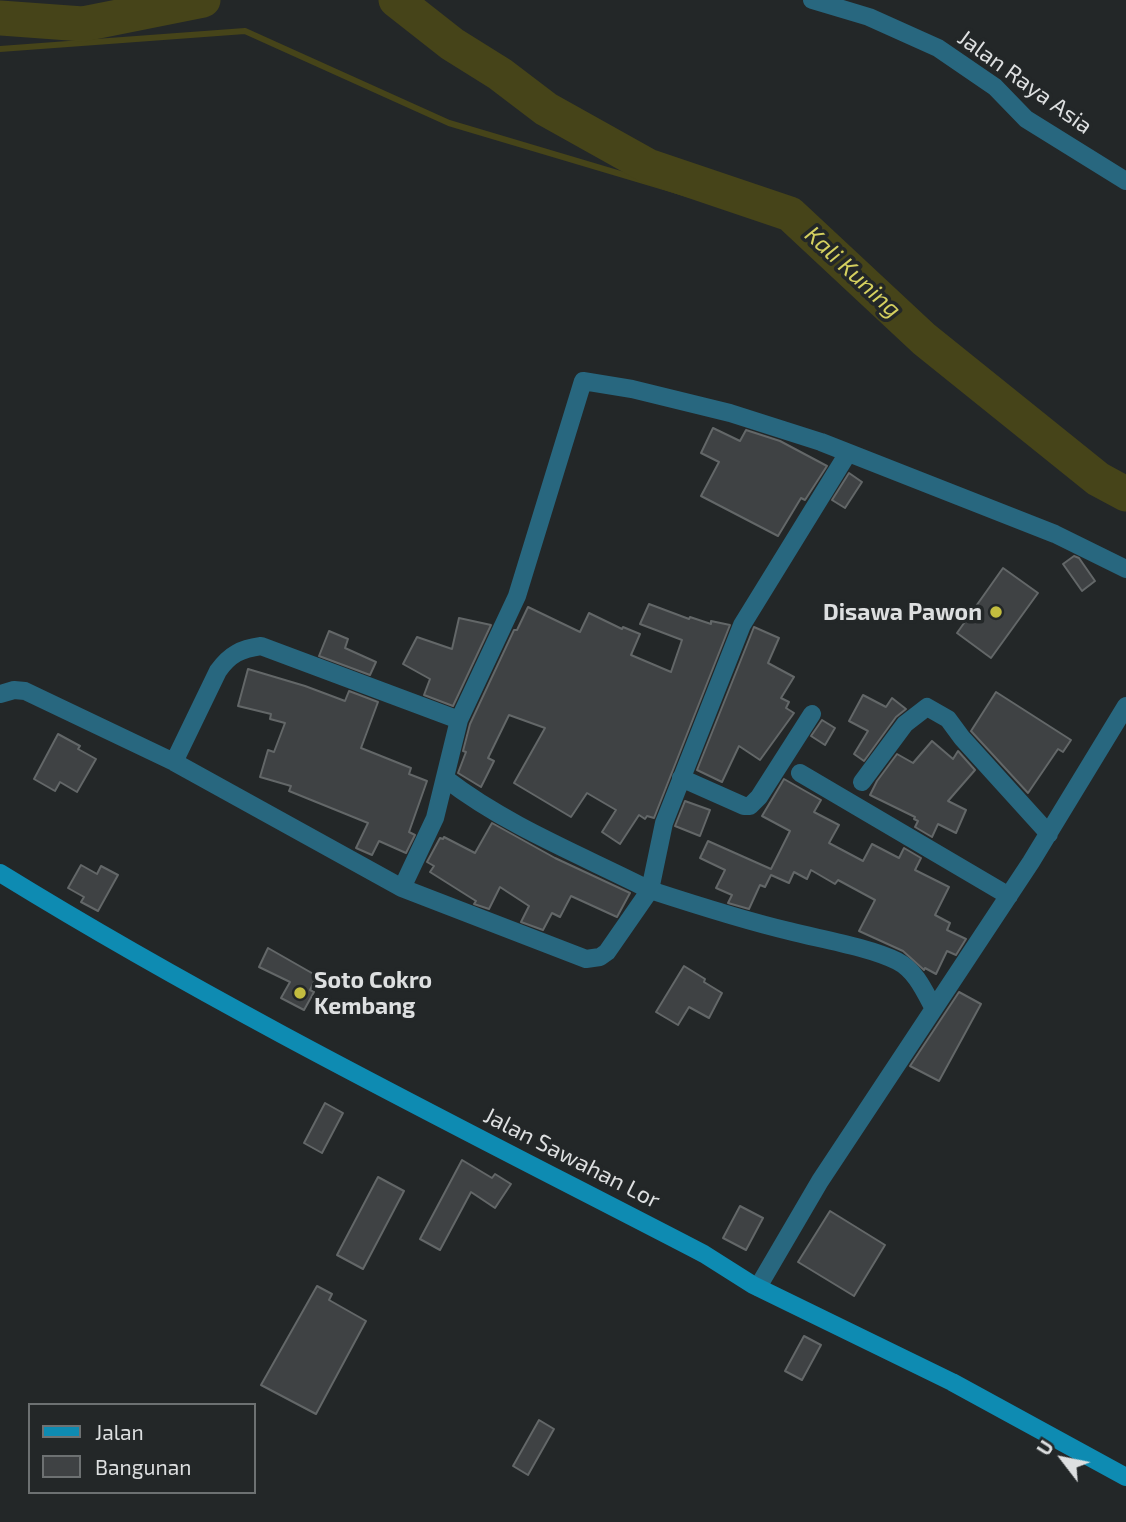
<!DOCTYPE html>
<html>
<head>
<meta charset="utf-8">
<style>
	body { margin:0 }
	#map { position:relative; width:1126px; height:1522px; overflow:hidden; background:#232728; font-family:"Exo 2",sans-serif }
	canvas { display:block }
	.legend { position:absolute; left:28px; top:1403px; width:228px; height:91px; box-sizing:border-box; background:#232728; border:2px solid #6d7172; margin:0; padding:9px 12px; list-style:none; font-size:21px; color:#dddfe0 }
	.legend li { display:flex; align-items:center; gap:14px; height:35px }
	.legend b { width:35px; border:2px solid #6d7172 }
	.north { position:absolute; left:1028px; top:1424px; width:70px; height:70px; -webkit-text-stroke:5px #232728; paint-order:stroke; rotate:302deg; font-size:19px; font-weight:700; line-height:28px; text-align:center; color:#dddfe0 }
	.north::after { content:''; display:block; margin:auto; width:24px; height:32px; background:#dddfe0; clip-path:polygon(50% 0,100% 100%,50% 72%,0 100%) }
</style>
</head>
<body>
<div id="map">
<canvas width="1126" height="1522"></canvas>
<ul class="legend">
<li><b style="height:9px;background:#0e8bb2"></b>Jalan</li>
<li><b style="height:19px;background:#3f4244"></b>Bangunan</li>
</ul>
<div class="north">U</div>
</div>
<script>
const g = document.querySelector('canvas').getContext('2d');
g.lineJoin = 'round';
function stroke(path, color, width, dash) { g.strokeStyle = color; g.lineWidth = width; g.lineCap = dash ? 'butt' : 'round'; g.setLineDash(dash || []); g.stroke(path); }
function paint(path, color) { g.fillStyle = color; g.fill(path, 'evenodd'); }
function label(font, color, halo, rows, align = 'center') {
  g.font = font + ' "Exo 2",sans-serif'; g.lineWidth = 7; g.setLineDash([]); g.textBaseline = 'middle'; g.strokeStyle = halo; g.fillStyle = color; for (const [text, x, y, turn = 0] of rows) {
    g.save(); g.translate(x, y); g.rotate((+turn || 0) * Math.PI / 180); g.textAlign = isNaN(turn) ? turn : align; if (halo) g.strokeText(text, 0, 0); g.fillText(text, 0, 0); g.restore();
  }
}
stroke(new Path2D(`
	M0,49l245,-18 204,92 336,100 13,10`), '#464419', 6);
stroke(new Path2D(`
	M396,0l56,44 48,30 46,35 102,57 142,48 134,125 174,140 28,15
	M0,18l83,6 120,-24`), '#464419', 35);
const building = new Path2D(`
	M713,428l27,13 6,-11 34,11 47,25 -22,34 -4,-2 -23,38 -77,-40 18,-34 -18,-9z
	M849,473l13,9 -17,26 -13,-8z
	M1074,556l5,2 16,23 -13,10 -19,-27z
	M1003,568l35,25 -47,65 -34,-25z
	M649,604l40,15 1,-2 21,7v-3l19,4 -76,193 -7,-2 -2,3 -6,-4 -19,29 -18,-12 14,-22 -29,-17 -16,24 -57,-34 31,-55 -36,-13 -21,43 6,3 -13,26 -23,-14 8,-21 -3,-1 7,-27 44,-94h3l11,-23 52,25 9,-19 33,16 1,-2 17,7 -9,21 40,17 11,-32 -42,-16z
	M459,618l32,7 -38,81 -29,-11 6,-16 -27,-15 14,-27 35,12z
	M754,627l25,11 -11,25 26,14 -13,21 8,4 -3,6 8,5 -34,47 -21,-14 -17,36 -25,-12z
	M329,631l19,8 -3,9 31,14 -6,13 -51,-19z
	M248,669l57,17 40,15 4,-10 29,11 -17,46 50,20 -2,6 18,7 -18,51 6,3 -9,18 -27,-12 -7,14 -16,-7 12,-25 -79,-32 2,-5 -31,-9 8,-27 6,2 11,-29 -15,-4 1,-5 -33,-8z
	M996,692l75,48 -8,12 -5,-3 -30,44 -57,-62z
	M863,695l23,12 6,-9 14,11 -10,8 -32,44 -10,-7 14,-23 -19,-10z
	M822,720l13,8 -10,17 -14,-9z
	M58,734l22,12 -2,3 18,10 -19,33 -17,-10 -5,9 -21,-12z
	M932,741l21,18 5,-8 17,19 -27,31 18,9 -10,23 -18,-9 -6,13 -17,-10 3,-6 -4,-2 1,-2 -45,-22 7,-14 20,-27 16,9z
	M784,779l37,21 -7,12 25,13 -10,18 34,18 9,-17 27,14 5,-10 17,10 -6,12 34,17 -14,28 15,8 -3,7 19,9 -10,16 -9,-4 -11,23 -11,-6 -1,2 -21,-19 -44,-20 16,-31 -37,-20 -3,4 -24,-14 -4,9 -13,-7 -5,11 -18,-8 -6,12 -5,-2 -11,24 -21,-6 4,-8 -16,-7 9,-18 -25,-12 8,-17 63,28 19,-38 -28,-15z
	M685,801l25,9 -10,26 -25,-10z
	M492,823l63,35 75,35 -13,24 -46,-21 -11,21 -8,-4 -9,17 -22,-8 8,-16 -29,-19 -11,22 -15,-5 2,-3 -46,-29 4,-6 -7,-4 13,-24 3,1 1,-2 31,16z
	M81,865l16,9 4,-8 17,9 -20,36 -17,-9 3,-5 -16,-9z
	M268,948l49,28 -7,14 4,2 -10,18 -23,-12 9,-16 -31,-15z
	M684,966l21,13 -1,3 18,11 -13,25 -20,-11 -11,18 -22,-13z
	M959,992l22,12 -42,77 -29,-15z
	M325,1103l18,10 -21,40 -18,-10z
	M462,1160l30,18 3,-4 16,10 -16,24 -24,-16 -31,58 -20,-11z
	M378,1177l26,14 -41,78 -26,-14z
	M740,1206l23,12 -17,32 -23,-12z
	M830,1211l55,34 -31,51 -56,-34z
	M317,1286l15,8 -3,6 37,21 -50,93 -55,-29z
	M804,1336l17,9 -19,35 -17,-9z
	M539,1420l15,9 -26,46 -15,-9z`);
paint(building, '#3f4244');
stroke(building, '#636768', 2);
stroke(new Path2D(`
	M812,0l57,17 69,31 57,39 31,32 100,62
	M0,694l14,-4 11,1 149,71 228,126 184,71 14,-2 7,-5 43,-62c46,15 92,30 139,41 31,8 80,16 108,30 18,9 27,29 36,46
	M174,762l44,-91c12,-17 23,-22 43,-25l198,74
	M800,773l209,123
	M681,778l63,28h6l9,-9 53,-83
	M446,779c61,47 135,76 204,111l14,-67 78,-198 106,-172
	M862,782l43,-58 22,-17 21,12 14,19 87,96
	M402,888l33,-70 24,-98 58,-124 66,-215 49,8 98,24 91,29 234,92 71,35
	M758,1287l62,-106 211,-319 95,-156`), '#28677f', 18);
stroke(new Path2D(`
	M0,873c227,140 467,258 704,381l49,31 199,97 174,95`), '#0e8bb2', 18);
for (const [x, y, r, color] of [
	[996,612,7,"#c3bd3f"],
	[300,993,7,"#c3bd3f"]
]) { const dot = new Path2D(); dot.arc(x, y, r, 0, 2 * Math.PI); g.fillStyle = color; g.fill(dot); stroke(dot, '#232728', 2.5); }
label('23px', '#dddfe0', '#232728', [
	["Jalan Raya Asia",1025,82,36],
	["Jalan Sawahan Lor",572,1158,27]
]);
label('bold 23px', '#dddfe0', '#232728', [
	["Disawa Pawon",982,612],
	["Soto Cokro",314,980,"left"],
	["Kembang",314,1006,"left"]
], 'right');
label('italic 24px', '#d5d05f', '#232728', [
	["Kali Kuning",853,272,43]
]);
</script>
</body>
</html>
